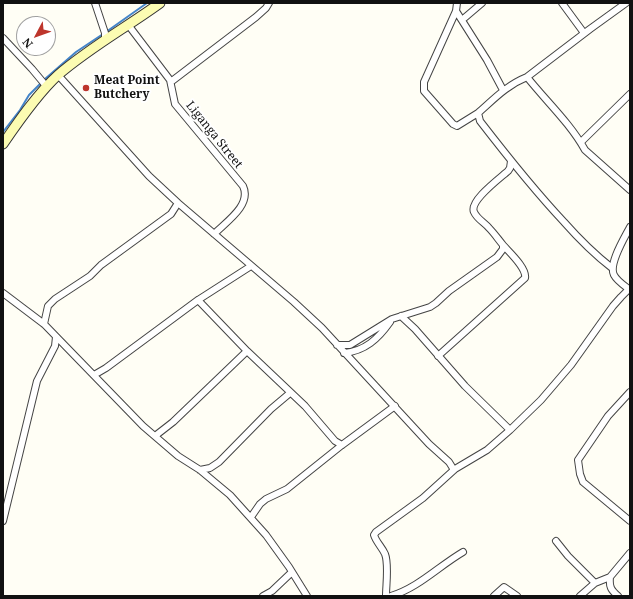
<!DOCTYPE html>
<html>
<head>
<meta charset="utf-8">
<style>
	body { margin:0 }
	#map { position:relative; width:633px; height:599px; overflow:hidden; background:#fffef5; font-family:"Noto Serif",serif }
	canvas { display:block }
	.frame { position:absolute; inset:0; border:4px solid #111; pointer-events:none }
	.north { position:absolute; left:16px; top:16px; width:40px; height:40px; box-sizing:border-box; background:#fff; border:1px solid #a0a0a0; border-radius:50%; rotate:229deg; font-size:11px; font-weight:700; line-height:16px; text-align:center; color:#111 }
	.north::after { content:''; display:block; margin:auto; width:14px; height:18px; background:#bd352c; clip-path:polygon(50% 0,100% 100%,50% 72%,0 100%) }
</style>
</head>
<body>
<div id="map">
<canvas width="633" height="599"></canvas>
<div class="frame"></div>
<div class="north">N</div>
</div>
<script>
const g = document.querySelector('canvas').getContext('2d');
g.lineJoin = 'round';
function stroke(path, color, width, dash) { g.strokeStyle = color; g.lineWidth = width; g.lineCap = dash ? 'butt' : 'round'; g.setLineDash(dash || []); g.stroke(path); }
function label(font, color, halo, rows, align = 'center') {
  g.font = font + ' "Noto Serif",serif'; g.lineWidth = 4; g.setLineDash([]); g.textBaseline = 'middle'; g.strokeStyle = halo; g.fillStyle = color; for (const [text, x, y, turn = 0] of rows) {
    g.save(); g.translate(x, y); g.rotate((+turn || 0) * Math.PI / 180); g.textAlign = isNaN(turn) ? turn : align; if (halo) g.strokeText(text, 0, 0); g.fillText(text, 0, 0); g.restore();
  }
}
stroke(new Path2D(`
	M106,32l41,-29
	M3,132l17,-22 9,-15 16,-16 31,-27 27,-18`), '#4485c9', 2);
const minor = new Path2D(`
	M95,3l10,30v8
	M457,3l-1,8 -32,71v9l29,33 4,2 21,-13
	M562,3l22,30
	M456,11l31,49 16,30
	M462,20l20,-17
	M129,26l41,54 5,24 68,82c9,19 -17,36 -29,48
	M3,38l29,31 15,18
	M58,75l91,101 29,27 116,99 28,26 107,116 20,18 5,8
	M527,77c19,24 43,46 58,73l45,40
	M172,81l84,-64 10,-9 3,-5
	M581,142l49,-48
	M630,227c-5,10 -22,37 -16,48 3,6 11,11 16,15
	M612,268c-18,-14 -33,-29 -48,-46 -30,-32 -57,-66 -84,-101l-2,-8c16,-14 29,-28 49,-36l63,-48 36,-26
	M3,293l41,31 99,102 35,30 22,14 30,25 36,40 23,32 18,29
	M198,300l49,51 58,55 30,35 7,4
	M401,316l14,13 50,57 45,44
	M44,324l4,-18 7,-7 35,-23 11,-11 70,-51 7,-11
	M337,345h13l42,-26 38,-12 6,-4 13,-12 48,-34 6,-8v-4c-5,-6 -9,-12 -14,-17 -4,-5 -12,-9 -15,-16 -5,-11 25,-33 34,-41l2,-3 1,-7
	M344,353c21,-2 34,-14 46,-31
	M438,356l87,-78c2,-10 -16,-26 -22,-33
	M94,375l12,-7 92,-68 53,-34
	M630,392l-22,24 -30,44 2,14 3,8 47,39
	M155,436l18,-14 74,-71
	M200,470l10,-2 9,-6 52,-53 19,-16
	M251,517l9,-13 6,-5 21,-10 55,-44 53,-39
	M3,521l34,-140 18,-35 1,-9
	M556,541l12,15 27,27
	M610,577c-1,10 1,13 8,19
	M263,596l9,-5 20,-19
	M386,596c0,-11 3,-32 -1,-42 -3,-7 -9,-12 -11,-19l2,-3 47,-34 32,-29 32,-19 23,-20 31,-30 30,-35 42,-59 8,-9 8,-8
	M391,596c27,-8 48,-30 72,-44
	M494,596l10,-9 13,9
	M580,596l15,-13 15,-6 20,-24`);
const secondary = new Path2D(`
	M3,144c15,-22 35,-51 55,-69 31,-27 69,-48 102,-72`);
stroke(minor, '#444', 8);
stroke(secondary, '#333', 11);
stroke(minor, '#fff', 6);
stroke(secondary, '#fcfcb2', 9);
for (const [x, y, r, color] of [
	[86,88,4,"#bd352c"]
]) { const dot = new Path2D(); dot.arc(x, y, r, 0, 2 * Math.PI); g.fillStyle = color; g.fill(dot); stroke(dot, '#fff', 1.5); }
label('bold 12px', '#111', '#fff', [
	["Meat Point",94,81],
	["Butchery",94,95]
], 'left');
label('12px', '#111', '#fff', [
	["Liganga Street",214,135,51]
]);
</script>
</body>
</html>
